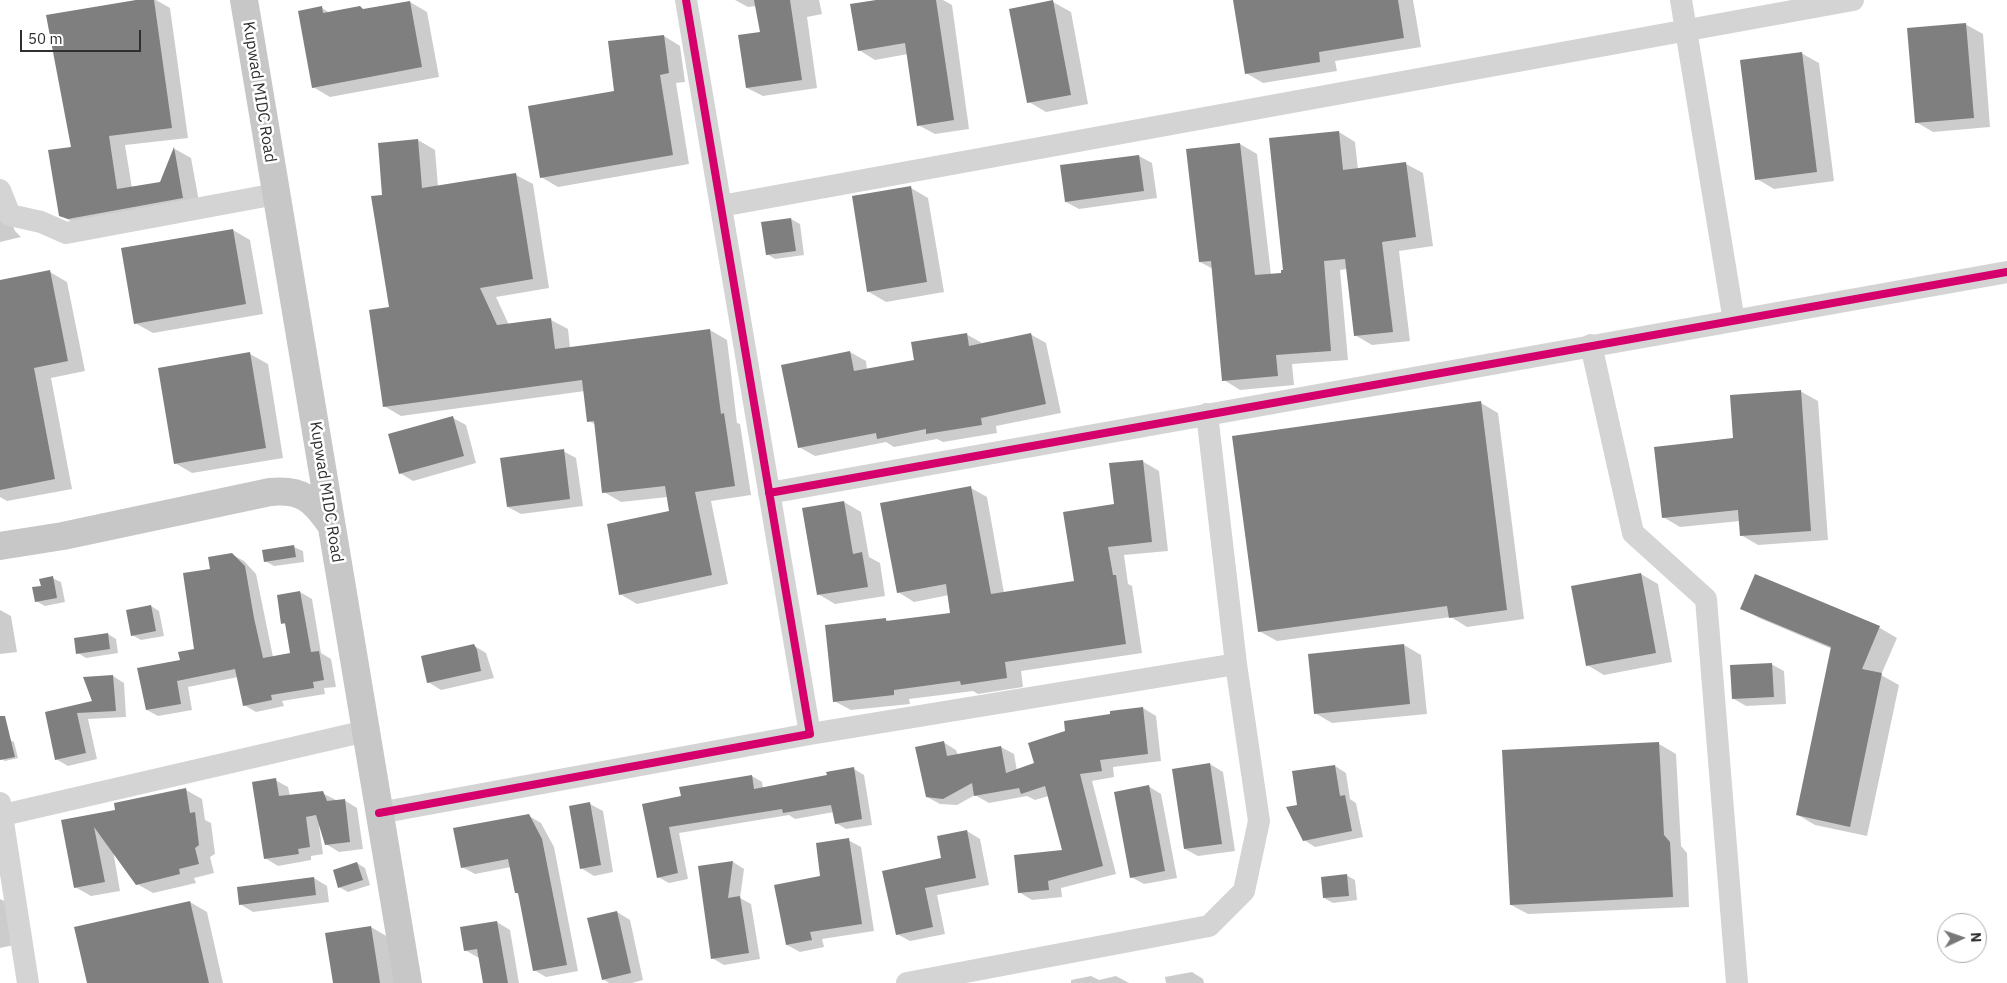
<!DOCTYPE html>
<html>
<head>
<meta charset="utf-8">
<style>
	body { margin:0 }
	#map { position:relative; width:2007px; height:983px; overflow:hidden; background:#fff; font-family:"IBM Plex Sans",sans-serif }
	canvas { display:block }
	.north { position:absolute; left:1937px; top:913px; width:50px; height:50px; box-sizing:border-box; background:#fff; border:1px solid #acacac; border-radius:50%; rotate:87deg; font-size:14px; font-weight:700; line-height:20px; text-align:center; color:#2f2f2f }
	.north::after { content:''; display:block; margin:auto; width:18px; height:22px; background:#787878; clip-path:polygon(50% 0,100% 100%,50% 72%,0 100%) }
	.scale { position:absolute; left:20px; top:30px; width:121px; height:22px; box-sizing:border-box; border:2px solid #2f2f2f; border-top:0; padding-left:6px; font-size:15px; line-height:18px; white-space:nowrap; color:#2f2f2f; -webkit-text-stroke:4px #fff; paint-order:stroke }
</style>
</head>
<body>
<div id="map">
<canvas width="2007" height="983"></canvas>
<div class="north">N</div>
<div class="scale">50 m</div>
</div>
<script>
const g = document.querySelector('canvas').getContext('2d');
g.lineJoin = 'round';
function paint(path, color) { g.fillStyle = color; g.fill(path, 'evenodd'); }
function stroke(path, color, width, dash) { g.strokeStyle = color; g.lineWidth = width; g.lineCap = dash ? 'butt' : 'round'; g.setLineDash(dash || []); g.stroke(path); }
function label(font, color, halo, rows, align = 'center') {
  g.font = font + ' "IBM Plex Sans",sans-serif'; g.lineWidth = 5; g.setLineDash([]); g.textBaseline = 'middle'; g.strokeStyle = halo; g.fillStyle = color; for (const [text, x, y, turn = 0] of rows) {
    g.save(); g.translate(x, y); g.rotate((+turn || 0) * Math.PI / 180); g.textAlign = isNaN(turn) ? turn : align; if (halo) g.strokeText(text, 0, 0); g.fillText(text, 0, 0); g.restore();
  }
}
paint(new Path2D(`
	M143,0h13l14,8 18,130 -63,7 7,43 28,-5 15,-34 16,9 9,49 -122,18 -18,-10 13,-67z
	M735,0h84l3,14 -15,3 10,71 -54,8 -16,-8 14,-55 -5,-27 -8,1z
	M905,0h38l9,5 17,124 -34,5 -17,-9 -10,-71 -33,6 -16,-10z
	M1235,0h178l8,47 -86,14 2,10 -74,12 -17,-10z
	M410,2l17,10 12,65 -109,20 -17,-10 9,-79 8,5 35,-3z
	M1053,2l18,10 17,92 -42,8 -17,-10z
	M1965,24l18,10 7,93 -57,5 -17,-10z
	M664,36l16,10 5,36 -9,1 13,81 -131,23 -17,-10z
	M1801,53l18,10 15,118 -60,8 -17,-10z
	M1339,132l16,10 3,28 48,-6 17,9 10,73 -34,5 11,90 -38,4 -17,-10 -8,-66 -7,1 8,90 -56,4 2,21 -54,5 -16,-10 -11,-111 -13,-7 40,-118 17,10 14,121 11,-1z
	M418,140l17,10 3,37 78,-12 17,9 16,104 -53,9 13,28 42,-5 17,9 2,19 140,-18 17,10 10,83 3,1 11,71 -40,6 17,83 -91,20 -17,-10 50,-82 -2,-15 -47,5 -17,-10 -8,-67 -7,-4 -4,-30 -184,25 -17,-10 6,-97 -6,-113z
	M1139,156l13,7 5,35 -78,11 -13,-7z
	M0,181l11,7 -7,10 1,7 10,26 6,6 -21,5z
	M911,188l17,10 16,94 -58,10 -17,-10z
	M791,219l9,5 4,31 -29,4 -8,-5 -5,-31z
	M233,230l17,10 13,74 -110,19 -18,-10z
	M50,272l17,10 18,89 -34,7 21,111 -65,12 -7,-4v-216z
	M966,334l16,9 48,-9 16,9 15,70 -65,13 1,7 -54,9 -6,-3 -43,8 -8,-5 -71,14 -16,-9 51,-95 16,9 1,9 48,-9z
	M250,354l18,10 15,94 -91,15 -17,-10z
	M1800,391l18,10 10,139 -70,5 -17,-10 -1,-14 -60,6 -17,-10 71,-78z
	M1481,403l17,10 26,206 -57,8 -16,-10 -174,24 -18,-10z
	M453,418l13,7 10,38 -63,18 -13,-8z
	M563,451l13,7 7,48 -62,8 -13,-7z
	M1142,461l17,10 9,80 -44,4 4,29 4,2 10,67 -121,18 2,16 -45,7 -5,-3 -64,8 1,5 -59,6 -17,-9 51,-82 5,3 61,-8 -2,-19 -35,7 -16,-10 73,-104 16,9 17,96 71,-11 40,-77z
	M844,502l17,10 8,45 11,6 5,33 -50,8 -17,-10z
	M294,547l9,4 1,11 -30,4 -9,-5z
	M231,554l13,7 12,13 17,83 19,-3 -6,-29 -3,-2 17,-31 12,7 9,54 10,6 5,28 -12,1 1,6 -43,7 2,5 -28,6 -12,-7 -6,-28 -50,10 4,23 -34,6 -11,-6 34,-49 15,-11 15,-80z
	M1641,574l17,10 14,78 -68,13 -17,-10z
	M1756,575l124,53 17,10 -16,37 18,10 -32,151 -52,-11 -17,-10 34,-166 -73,-31 -17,-10z
	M52,578l9,4 4,20 -20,4 -9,-5z
	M151,606l8,5 5,25 -23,4 -9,-5z
	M0,610l11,6 6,36 -17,2z
	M108,634l8,5 2,14 -32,5 -8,-5z
	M473,645l13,8 8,25 -53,12 -13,-8z
	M1404,645l17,10 6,59 -95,9 -17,-10z
	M1771,664l13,7 2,33 -40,2 -12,-7z
	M113,676l11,7 2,34 -38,2 9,40 -29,7 -12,-7 -10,-47 48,-10z
	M1143,708l13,8 5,45 -48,6 1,10 -22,4 24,93 -55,14 1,9 -30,3 -13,-8 44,-41 -14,-55 -14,4 -8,-4 -38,7 -14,-8 -18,10 -17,-1 -13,-7 16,-55 13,8 2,5 43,-8 13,7 3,17 19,-7 75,-49z
	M10,740l4,2 4,16 -13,3 -4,-2 -1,-17z
	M1659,744l17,10 5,92 6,7 2,54 -161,7 -17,-9z
	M1210,764l13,8 12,79 -37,5 -13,-7z
	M1335,766l11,7 4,26 6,4 7,34 -48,10 -11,-7 -5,-34z
	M854,769l10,6 8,50 -26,4 -10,-6 -2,-11 -39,7 -6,-4 -110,18 9,46 -19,4 -11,-6 -14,-72 38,-8 70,-21 10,6 1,7 65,-13z
	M275,780l13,7 2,9 32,-3 14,7h8l13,8 6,41 -24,3 -13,-8 -5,-18h-2l4,28 -12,2v4l-33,6 -13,-8z
	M1148,786l13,8 16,84 -33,6 -13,-7z
	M186,790l16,9 3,21 6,3 4,31 -5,3 4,16 -20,5 2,5 -43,10 -16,-9 -24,-34 7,41 -29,5 -16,-9 -13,-66 54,-10z
	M590,804l13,7 10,61 -19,4 -13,-8z
	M529,816l12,7 13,24 24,124 -32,6 -12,-7 -15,-76 -3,-1 -5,-26 -36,7 -13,-7z
	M967,831l13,8 9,46 -52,10 8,39 -35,7 -13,-7 45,-75z
	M848,840l13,7 13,84 -52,8 2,8 -24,5 -13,-7 35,-68z
	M733,862l11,7 -4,29 11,6 9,55 -36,6 -12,-7z
	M357,863l8,5 5,17 -22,7 -9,-5z
	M1346,875l9,5 2,20 -24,3 -9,-5z
	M314,878l13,8 2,16 -76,10 -13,-8z
	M0,899l13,6 6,39 -19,4z
	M190,902l17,10 16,71h-135z
	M617,912l13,8 13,60 -11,3h-23l-6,-4z
	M497,922l13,8 9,53h-35l-5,-25 -14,-8z
	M371,927l17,10 7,46h-61z
	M1192,972l11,7 1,4h-38l-1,-6z
	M1091,976l8,4 17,-4 13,7h-58v-3z`), '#0003');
paint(new Path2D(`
	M136,0h18l18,128 -63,8 8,53 43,-7 14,-35 9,51 -115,21 -9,-3 -11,-66 23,-3 -25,-132z
	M754,0h36l12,80 -56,8 -8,-53 22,-3z
	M876,0h60l18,120 -37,6 -12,-83 -47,8 -8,-47z
	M1053,0l18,95 -44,8 -18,-94z
	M1233,0h165l6,38 -85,14 1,10 -75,12z
	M410,1l12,66 -110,21 -14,-77 24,-5 1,7 37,-7 3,3z
	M1966,23l8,95 -59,5 -8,-95z
	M664,35l5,38 -9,2 13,80 -133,23 -12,-72 86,-15 -6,-50z
	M1802,52l15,120 -62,8 -15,-120z
	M1339,131l4,39 63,-8 10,75 -34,5 11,90 -39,4 -9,-77 -21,2 7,90 -55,4 2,21 -56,5 -11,-120 -12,1 -13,-113 54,-6 15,132 26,-2v-3h2l-14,-132z
	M418,139l4,49 94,-15 17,106 -53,9 17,37 54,-7 4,31 155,-20 11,85 3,-1 11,73 -40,6 17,83 -93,20 -12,-71 62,-13 -4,-25 -63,7 -8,-72 -7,1 -5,-42 -199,27 -14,-97 20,-3 -18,-111 11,-1 -4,-52z
	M1139,155l5,36 -79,11 -5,-37z
	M911,186l16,96 -60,10 -15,-96z
	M791,218l5,33 -30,4 -5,-33z
	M233,229l13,75 -112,20 -13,-76z
	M50,270l18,91 -34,7 21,111 -55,11v-210z
	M967,333l2,13 62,-13 15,71 -65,14 1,7 -56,9v-5l-49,10 -1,-6 -78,15 -17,-83 69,-14 4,20 60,-11 -3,-18z
	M250,352l16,96 -92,16 -16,-96z
	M1801,390l10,141 -71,5 -2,-26 -76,8 -8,-71 79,-9 -3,-43z
	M1481,401l26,209 -58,8 -2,-12 -189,26 -26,-196z
	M453,416l11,40 -65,18 -11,-40z
	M564,449l6,50 -63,8 -7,-49z
	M1143,460l9,82 -44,5 5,28h3l10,69 -121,18 2,16 -46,7 -1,-4 -66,9v5l-61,7 -8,-77 61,-7v3l64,-8 -4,-29 -49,9 -17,-90 91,-17 20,108 83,-13 -11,-69 51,-8 -5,-41z
	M844,501l9,53 9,-2 6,35 -51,8 -15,-87z
	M294,545l2,12 -32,5 -2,-12z
	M232,553l13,13 9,52 9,40 27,-5 -5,-30 -4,1 -4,-29 23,-4 11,61 8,-1 5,29 -11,2 1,6 -43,7 1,5 -29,6 -8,-37 -58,12 4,23 -35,6 -9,-42 43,-8 -2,-8 16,-3 -11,-76 27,-4 -2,-12z
	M1641,573l15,80 -70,13 -15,-80z
	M1755,574l125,52 -18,43 20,4 -32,154 -54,-12 35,-168 -91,-38z
	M53,576l4,22 -22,4 -3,-15 9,-1 -2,-7z
	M151,605l5,26 -25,5 -5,-26z
	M108,633l2,16 -34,5 -2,-16z
	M474,644l3,6 4,21 -54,12 -6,-27z
	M1404,644l6,60 -96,10 -6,-60z
	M1772,663l2,34 -42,2 -2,-34z
	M113,675l3,36 -39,2 9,40 -31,7 -10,-48 47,-11 -9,-24z
	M1143,707l5,47 -48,6 2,11 -22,3 23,92 -55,15 1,9 -31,3 -4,-38 48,-5 -17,-64 -24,8 -2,-6 -45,8 -2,-13 -29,16 -17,-2 -11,-50 29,-6 3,15 54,-10 5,27 28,-10 -6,-20 37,-12 -1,-10 46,-7v-3z
	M0,716h5l10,41 -15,3z
	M1659,742l5,93 6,7 3,55 -163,8 -8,-155z
	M1210,763l12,81 -38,5 -12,-80z
	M1335,765l5,31 5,-1 7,36 -49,10 -17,-34 11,-2 -5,-34z
	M854,767l8,52 -27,5 -4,-19 -48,8 -1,-4 -113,18 9,46 -21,5 -15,-74 39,-8 -2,-9 73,-12 2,14 73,-14 -1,-3z
	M276,778l3,18 44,-5 4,10 18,-2 5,43 -25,3 -9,-30 -10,2 4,30 -12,2 1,5 -35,5 -12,-77z
	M1149,785l16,86 -35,7 -16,-86z
	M186,788l4,25 5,-1 4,33 -4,3 4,16 -20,5 1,5 -44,11 -42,-58 11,55 -31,6 -13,-68 54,-10 -1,-7z
	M590,802l11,63 -21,4 -11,-63z
	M529,814l13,25 25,126 -34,6 -15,-78h-3l-7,-34 -47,9 -8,-40z
	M967,830l9,48 -51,10 8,39 -37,8 -14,-64 59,-13 -4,-22z
	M849,838l13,86 -52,8 2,8 -26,5 -12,-60 46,-9 -4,-33z
	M733,861l-5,37 12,-2 9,57 -38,6 -13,-93z
	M357,862l6,18 -25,8 -5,-18z
	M1347,874l2,22 -26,2 -2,-21z
	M314,877l2,18 -77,10 -2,-18z
	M190,901l19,82h-122l-13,-56z
	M617,911l14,62 -29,7 -15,-62z
	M497,921l11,62h-25l-6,-34 -13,2 -4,-24z
	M371,926l9,57h-47l-8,-50z`), '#7f7f7f');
stroke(new Path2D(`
	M1681,0l53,321
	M0,190l10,25 31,7 25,11 210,-39
	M721,206l1132,-206
	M1591,345l42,188 73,66 31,384
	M769,493l1238,-221
	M810,734l426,-70 -29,-250
	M0,803l28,180
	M379,813l431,-79 -124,-734
	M3,815l363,-84
	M907,983l302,-57 35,-35 15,-70 -23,-157`), '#d4d4d4', 22);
stroke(new Path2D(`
	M244,0l164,983
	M0,546l63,-10 207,-44c33,-3 44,8 61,33`), '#c7c7c7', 28);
stroke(new Path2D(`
	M769,493l1238,-221
	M379,813l431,-79 -124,-734`), '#d6006c', 8);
label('16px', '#2f2f2f', '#fff', [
	["Kupwad MIDC Road",259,92,81],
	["Kupwad MIDC Road",326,492,81]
]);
</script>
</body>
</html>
